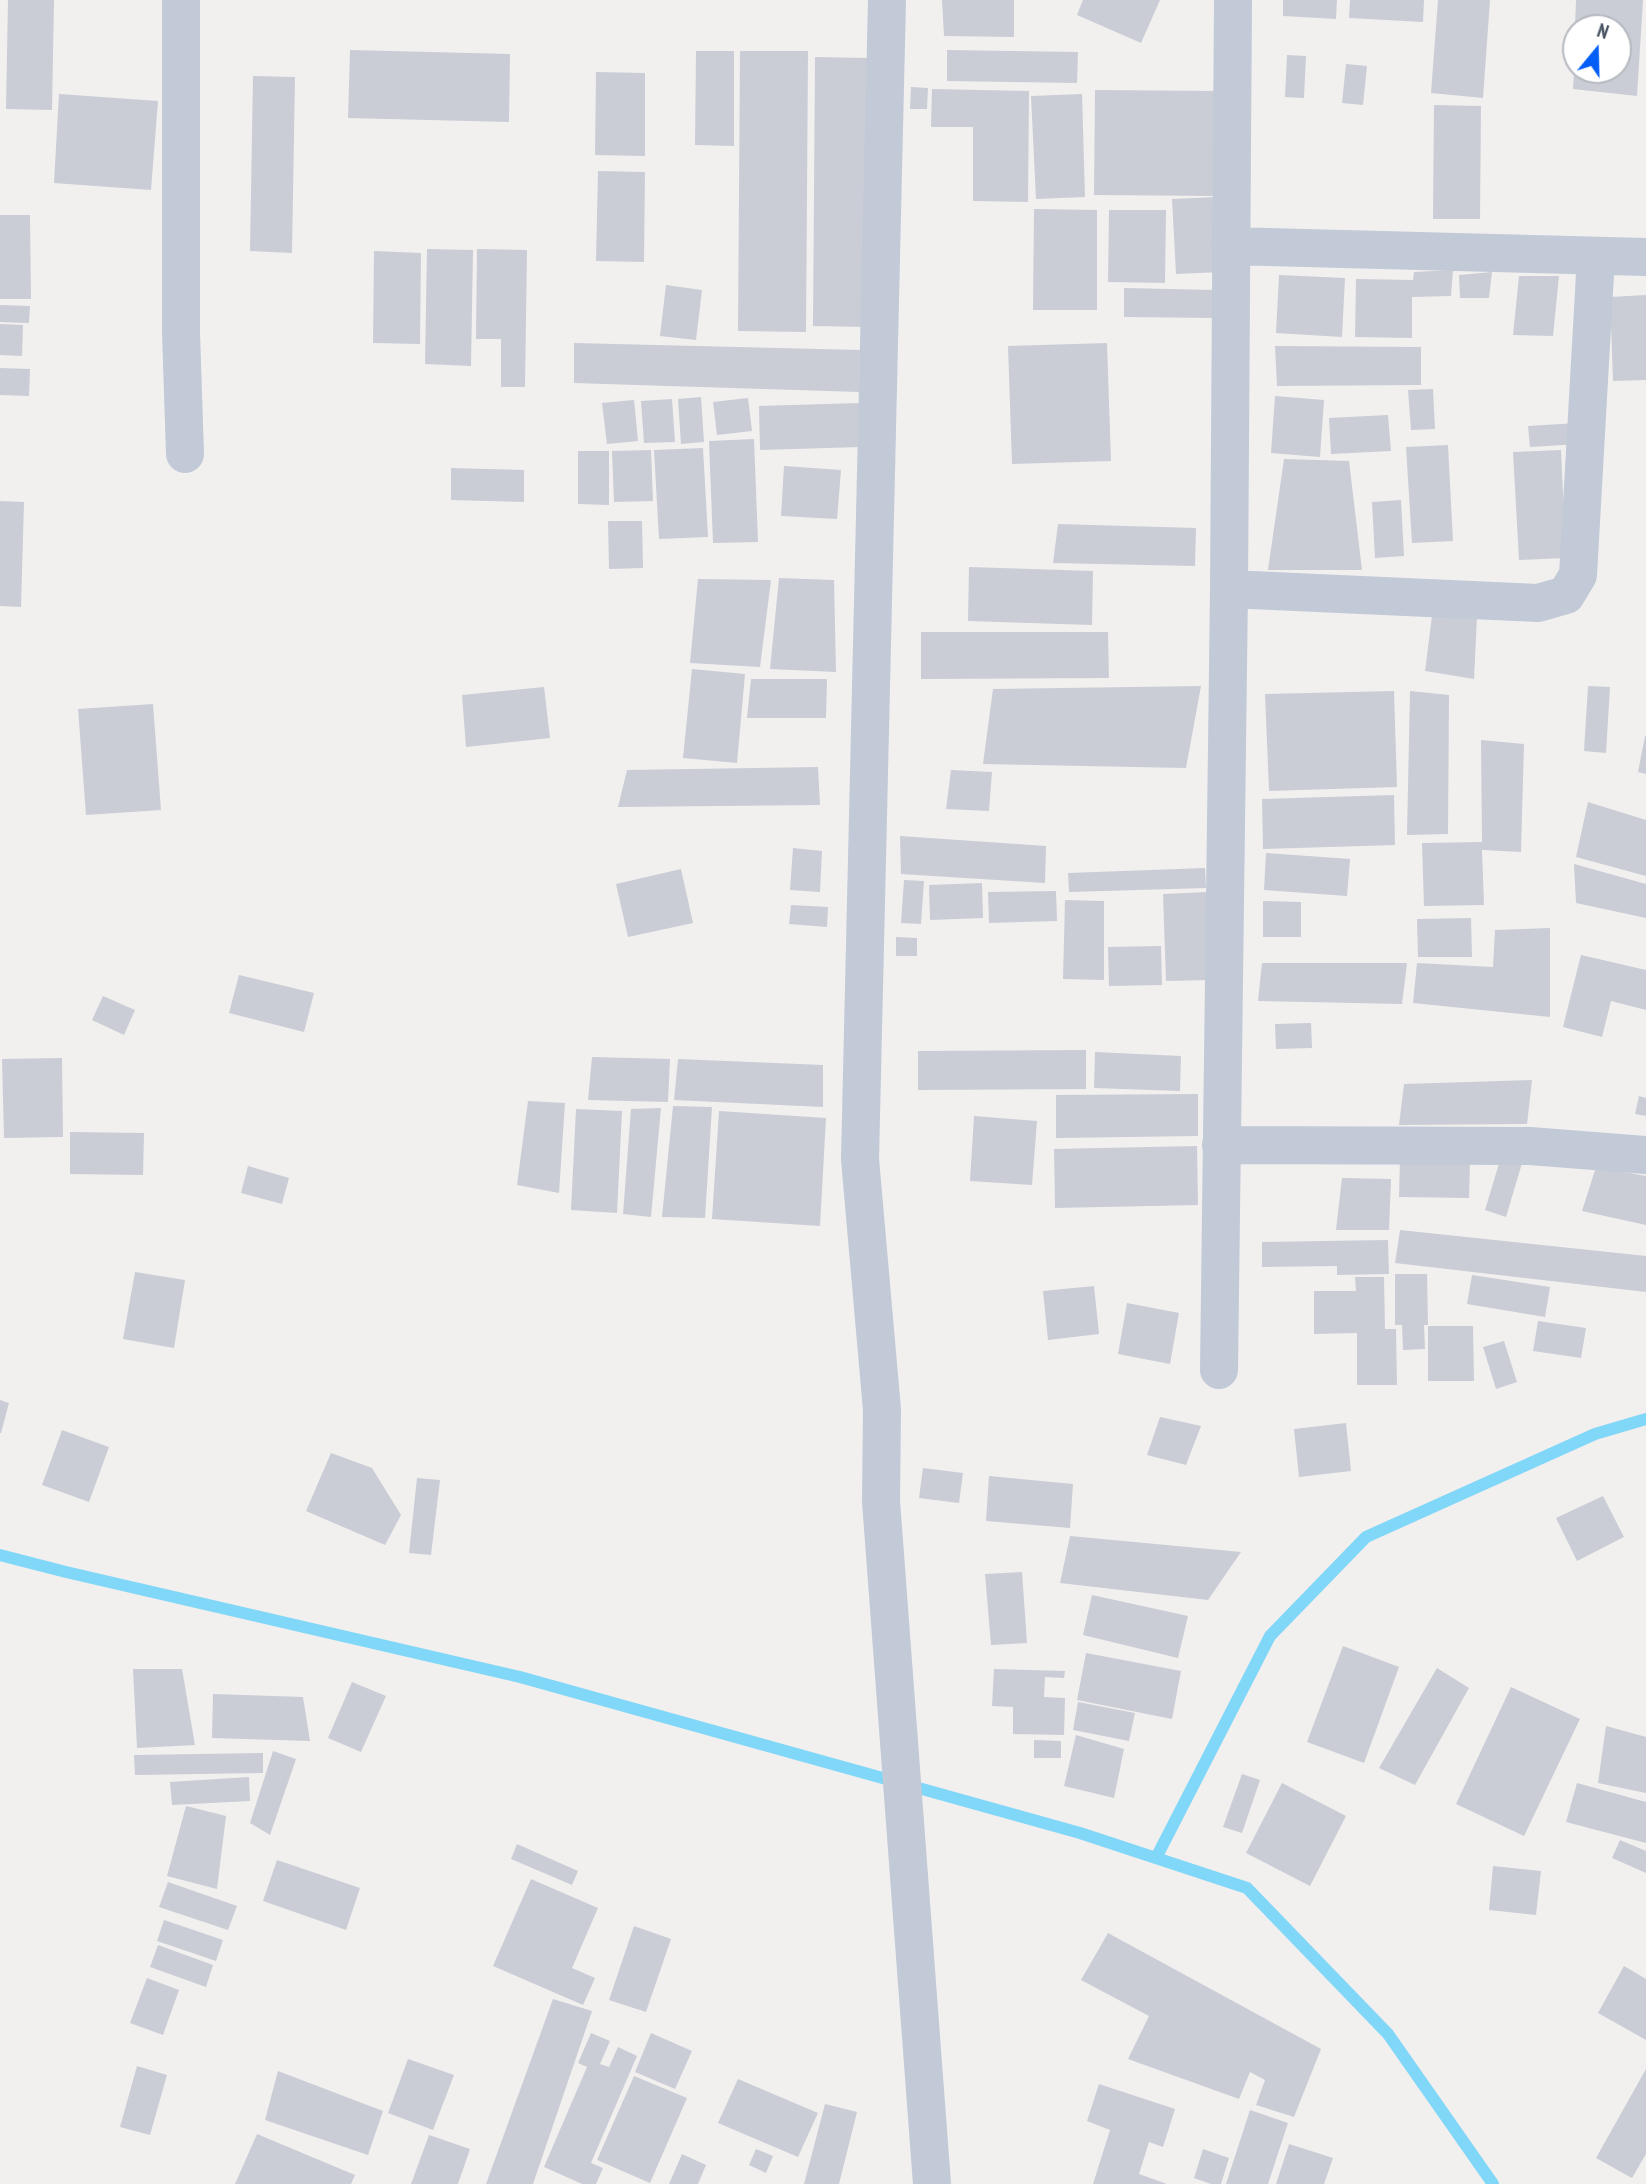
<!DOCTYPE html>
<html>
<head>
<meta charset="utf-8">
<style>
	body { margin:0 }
	#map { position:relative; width:1646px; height:2184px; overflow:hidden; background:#f2efef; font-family:"PT Sans Narrow",sans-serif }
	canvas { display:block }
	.north { position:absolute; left:1562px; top:14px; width:70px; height:70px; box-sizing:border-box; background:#fff; border:2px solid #b5b9bf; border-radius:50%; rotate:19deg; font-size:19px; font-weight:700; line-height:28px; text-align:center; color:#45515f }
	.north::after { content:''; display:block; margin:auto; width:24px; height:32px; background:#035ef8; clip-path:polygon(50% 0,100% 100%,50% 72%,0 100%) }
</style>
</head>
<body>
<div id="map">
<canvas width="1646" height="2184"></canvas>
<div class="north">N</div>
</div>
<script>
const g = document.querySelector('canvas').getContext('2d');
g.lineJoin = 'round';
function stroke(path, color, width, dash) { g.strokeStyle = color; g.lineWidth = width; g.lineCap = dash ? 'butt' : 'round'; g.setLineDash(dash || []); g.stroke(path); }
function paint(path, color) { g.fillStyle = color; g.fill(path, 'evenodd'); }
stroke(new Path2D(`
	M0,1555l66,17 454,105 560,156 167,55 141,146 105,150
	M1156,1858l114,-222 96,-99 229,-103 51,-15`), '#80d7f7', 12);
paint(new Path2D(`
	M8,0h46l-2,110 -46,-1z
	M942,0h72v37l-70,-1z
	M1083,0h77l-19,43 -64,-28z
	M1283,0h54l-1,19 -53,-3z
	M1350,0h74l-1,22 -74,-4z
	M1438,0h52l-7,98 -52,-5z
	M1576,0h67l-6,96 -64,-7 1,-19h44v-42h-43z
	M350,50l160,4 -1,68 -161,-4z
	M947,50l131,2 -1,31 -130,-2z
	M696,51h38v95l-39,-1z
	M740,51h68l-2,281 -68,-1z
	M1287,55l19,1 -2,42 -19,-1z
	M815,57l54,1 -2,269 -54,-1z
	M1346,64l21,2 -4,39 -21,-2z
	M596,72l49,1v83l-50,-1z
	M253,76l42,1 -3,176 -42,-2z
	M911,87l17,1 -1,21h-17z
	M932,89l97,2 -1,111 -55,-1v-74h-42z
	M1095,90l121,1v105l-122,-1z
	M59,94l99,7 -7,89 -97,-7z
	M1082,94l3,103 -49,2 -5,-103z
	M1434,105l47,1 -1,113h-47z
	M598,171l47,1 -1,90 -48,-1z
	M1218,197l4,75 -46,2 -4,-75z
	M1034,209l63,1v100h-64z
	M1109,210h57l-1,73 -57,-1z
	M0,215h30l1,84h-31z
	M427,249l46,1 -2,116 -46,-2z
	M477,249l50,1 -2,137h-24v-48h-25z
	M374,251l47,2 -1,91 -47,-1z
	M1453,270l-2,26 -39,1v41l-57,-1 1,-58 57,1 1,-8z
	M1492,272l-3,26h-29l-1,-23z
	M1279,275l66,3 -3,59 -66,-4z
	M1519,276h40l-6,60 -40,-1z
	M666,285l36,5 -6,50 -36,-4z
	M1124,288l92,2v28l-92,-1z
	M1646,295v85l-33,1 -3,-84z
	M0,305l30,1 -1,17 -29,-1z
	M0,324l23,1 -1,31 -22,-1z
	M574,343l286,7 -1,42 -285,-9z
	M1107,343l4,118 -99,3 -4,-118z
	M1275,346l146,1v38l-144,1z
	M0,368l30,1 -1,27 -29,-1z
	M1433,389l2,40 -24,1 -3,-40z
	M1275,396l49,4 -4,57 -49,-4z
	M701,397l3,45 -23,2 -3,-45z
	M748,398l4,33 -35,4 -4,-33z
	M672,399l3,43 -31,1 -3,-42z
	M634,400l4,41 -31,3 -5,-41z
	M859,403l1,44 -100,3 -1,-44z
	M1388,415l3,36 -60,3 -2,-36z
	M1577,423l2,21 -49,3 -2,-21z
	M754,439l4,103 -45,1 -4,-102z
	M1448,445l5,96 -41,2 -6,-96z
	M703,448l5,89 -49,2 -5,-89z
	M651,450l2,51 -39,1 -2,-51z
	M1561,450l5,108 -47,2 -6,-108z
	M578,451h31v54l-31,-1z
	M1284,459l65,2 13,109h-94z
	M784,466l57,4 -4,49 -56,-3z
	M451,468l73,2v32l-73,-2z
	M1401,500l3,56 -29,2 -3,-56z
	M0,501l24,1 -3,105 -21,-1z
	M608,521h34l1,47 -34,1z
	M1058,524l138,4 -1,38 -142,-3z
	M969,567l124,4 -1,54 -124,-4z
	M779,578l55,2 2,92 -66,-3z
	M698,579l73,1 -11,87 -70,-4z
	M1432,616l45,1 -3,62 -49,-8z
	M921,632h187l1,46 -188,1z
	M692,669l53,5 -8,89 -54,-5z
	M751,679h76l-1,39h-79z
	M1201,686l-15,82 -203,-4 10,-75z
	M1588,686l22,1 -4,66 -22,-2z
	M544,687l6,51 -84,9 -4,-52z
	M1394,691l3,96 -128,4 -4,-97z
	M1410,691l39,4 -1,139 -41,1z
	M153,704l8,106 -75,5 -8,-106z
	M1645,736h1v38l-8,-2z
	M1481,740l43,4 -3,108 -39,-2 2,55 -60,1 -2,-63 60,-1z
	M818,767l2,38 -202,2 9,-37z
	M951,770l41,2 -3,39 -43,-2z
	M1394,795l1,50 -132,4 -1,-50z
	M1588,802l58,18v56l-70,-19z
	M900,836l146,10 -1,37 -144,-9z
	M793,848l29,3 -2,41 -30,-2z
	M1266,853l84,6 -3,37 -83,-6z
	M1574,864l72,20v34l-70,-15z
	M1205,868l1,20 -137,4 -1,-19z
	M681,869l12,54 -65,14 -12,-53z
	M904,880l20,1 -3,43 -20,-1z
	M982,883l1,35 -53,2 -1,-35z
	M1056,891l1,30 -68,2 -1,-31z
	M1207,892l3,88 -44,1 -3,-87z
	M1065,900l39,1v79l-41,-1z
	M1263,901l38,1v35h-38z
	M791,905l37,2 -1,20 -38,-3z
	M1471,918l1,39h-54l-1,-38z
	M1550,928v89l-137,-14 4,-40 76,4 2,-37z
	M896,937l21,1v18h-21z
	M1161,946l1,39 -53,1 -1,-39z
	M1581,955l65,15v40l-35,-9 -9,36 -39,-10z
	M1262,963h145l-5,41 -144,-3z
	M239,975l75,18 -10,39 -75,-19z
	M103,996l32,14 -11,25 -32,-15z
	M1311,1023l1,25 -36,1 -1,-25z
	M1086,1050v39l-168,1v-39z
	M1095,1052l86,4 -1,35 -86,-3z
	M592,1057l78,2 -2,43 -80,-2z
	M62,1058l1,79 -59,1 -2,-79z
	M678,1059l145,6v42l-149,-7z
	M1532,1080l-5,44 -128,1 5,-41z
	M1198,1094v42l-142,2v-43z
	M1639,1096l7,2v18l-11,-2z
	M528,1101l37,2 -6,90 -42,-8z
	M673,1106l39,1 -7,111 -43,-1z
	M661,1108l-10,109 -28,-3 8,-105z
	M576,1109l46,2 -5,102 -46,-3z
	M719,1111l107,7 -6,108 -108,-7z
	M974,1116l63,5 -5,64 -62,-4z
	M70,1132l74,1 -1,42 -73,-1z
	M1197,1146l1,59 -143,3 -1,-59z
	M1504,1147l21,6 -19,64 -21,-7z
	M1400,1159l70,2 -1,37 -70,-1z
	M248,1166l41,12 -7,26 -41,-11z
	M1596,1167l50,9v49l-64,-14z
	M1342,1178l49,1 -2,51h-53z
	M1400,1230l246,26v36l-251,-29z
	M1388,1240l1,34 -52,1v-9l-75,1v-25z
	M135,1272l50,8 -11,68 -51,-9z
	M1395,1274h32l1,51h-4l1,24 -22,1 -1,-25h-7z
	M1472,1275l78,12 -5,30 -78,-13z
	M1355,1277h29l1,52h11l1,56h-40v-52l-43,1v-43h42z
	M1094,1286l5,48 -51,6 -5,-49z
	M1127,1303l52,10 -9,51 -52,-10z
	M1538,1321l48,7 -5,30 -48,-7z
	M1428,1326h45l1,55h-46z
	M1504,1341l13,41 -21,7 -13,-42z
	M0,1400l9,3 -8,30h-1z
	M1160,1417l41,9 -15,39 -39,-10z
	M1346,1423l5,48 -52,6 -5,-48z
	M62,1430l47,17 -20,55 -47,-17z
	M331,1453l41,15 29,47 -16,30 -79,-34z
	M923,1468l40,5 -4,30 -40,-5z
	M989,1476l84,8 -3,44 -84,-7z
	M417,1478l23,2 -9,75 -22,-2z
	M1603,1496l21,41 -47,24 -21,-43z
	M1070,1536l171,16 -33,48 -148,-17z
	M1022,1572l5,71 -36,2 -6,-71z
	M1092,1595l96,21 -10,42 -95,-23z
	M1343,1646l56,21 -35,96 -57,-21z
	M1086,1653l95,18 -9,48 -95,-19z
	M1437,1668l32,20 -54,97 -36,-17z
	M133,1669h49l13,76 -58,3z
	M994,1669l71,2 -1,7 -19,-1 -1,20 21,1 -1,37 -51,-1v-27l-21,-1z
	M352,1682l34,14 -25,56 -33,-14z
	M1511,1687l69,32 -56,117 -68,-32z
	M213,1694l90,3 7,44 -98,-3z
	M1078,1702l57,11 -6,28 -56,-11z
	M1606,1726l40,11v56l-48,-10z
	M1076,1735l48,14 -10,49 -50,-12z
	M1034,1740l27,1v17h-27z
	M273,1751l23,8 -26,76 -20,-12z
	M263,1753v20l-128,2 -1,-20z
	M1242,1774l18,6 -18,53 -19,-6z
	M249,1777l1,24 -78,4 -2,-23z
	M1282,1783l64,33 -36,70 -64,-33z
	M1577,1783l69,19v41l-80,-21z
	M186,1806l40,10 -9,73 -50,-13z
	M1620,1840l26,11v22l-34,-15z
	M517,1844l61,27 -6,14 -61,-26z
	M277,1860l83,28 -14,42 -83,-29z
	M1493,1866l48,5 -5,44 -47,-5z
	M531,1879l67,29 -26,60 23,10 -12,27 -90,-39z
	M168,1882l69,24 -9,24 -69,-23z
	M164,1920l59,20 -7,21 -59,-20z
	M634,1926l37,13 -25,73 -37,-12z
	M1108,1933l213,116 -27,68 -38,-12 9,-25 -15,-8 -11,27 -111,-40 21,-43 -68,-36z
	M158,1945l55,20 -7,22 -56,-20z
	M1624,1966l22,13v61l-48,-27z
	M147,1978l32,12 -16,45 -33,-12z
	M553,1999l39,12 -59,173h-47z
	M591,2033l19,8 -10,23 9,3 9,-20 19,9 -46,107 12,5 -7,16h-14l-38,-17 43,-100 -9,-4z
	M651,2033l41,18 -17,38 -40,-17z
	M408,2059l46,16 -21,55 -45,-17z
	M137,2066l30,9 -17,60 -30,-8z
	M1646,2069v85l-14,24 -36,-20z
	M278,2071l105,40 -15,44 -103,-35z
	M634,2076l53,22 -37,85 -53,-23z
	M738,2079l80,34 -20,44 -80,-34z
	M1099,2084l76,25 -12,38 -14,-5 -10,32 28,10h-74l17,-54 -23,-9z
	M825,2104l32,8 -18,72h-35z
	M1250,2110l38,13 -20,61h-42z
	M257,2134l98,41 -4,9h-116z
	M429,2135l41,14 -12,35h-47z
	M1289,2144l44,14 -9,26h-48z
	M756,2149l17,7 -7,17 -17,-8z
	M1203,2149l26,9 -8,26h-10l-17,-6z
	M682,2154l24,11 -8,19h-29z`), '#cacdd5');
stroke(new Path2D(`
	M181,0v332l4,122
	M887,0l-27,1159 22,251 -1,91 51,683
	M1230,246l416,11
	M1229,589l309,14 28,-8 12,-20 18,-319
	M1221,1145l309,1 116,9
	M1219,1370l10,-781 4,-589`), '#c1cad6', 38);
</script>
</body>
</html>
